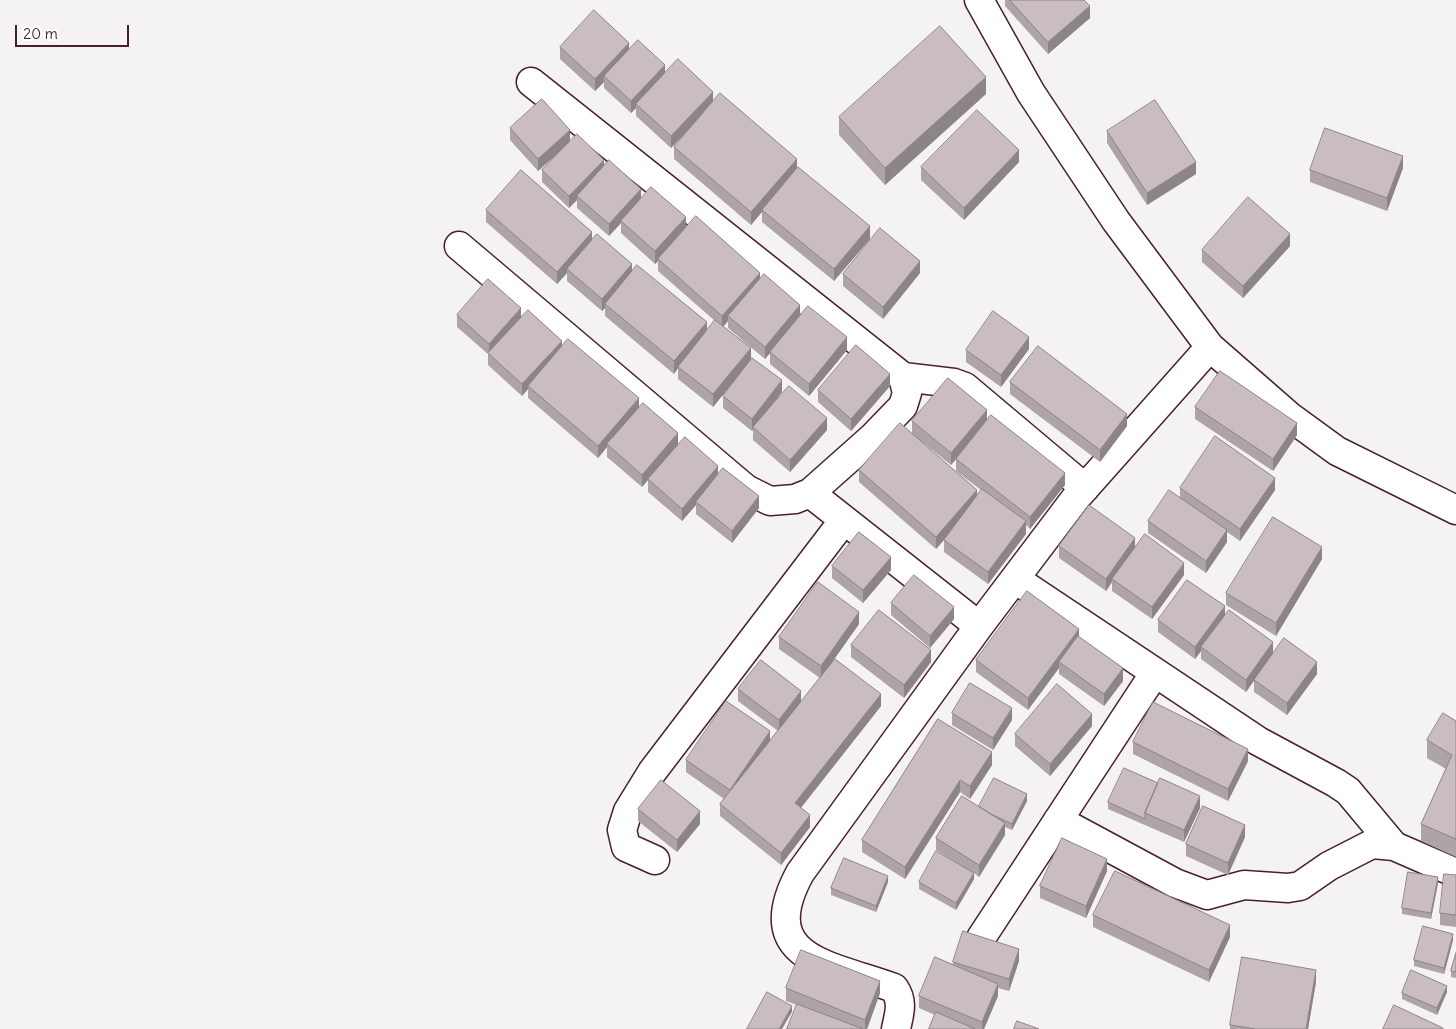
<!DOCTYPE html>
<html>
<head>
<meta charset="utf-8">
<style>
	body { margin:0 }
	#map { position:relative; width:1456px; height:1029px; overflow:hidden; background:#f4f2f2; font-family:Delius,sans-serif }
	canvas { display:block }
	.scale { position:absolute; left:15px; top:25px; width:114px; height:22px; box-sizing:border-box; border:2px solid #4a1f2b; border-top:0; padding-left:6px; font-size:15px; line-height:18px; white-space:nowrap; color:#4a1f2b; -webkit-text-stroke:4px #fff; paint-order:stroke }
</style>
</head>
<body>
<div id="map">
<canvas width="1456" height="1029"></canvas>
<div class="scale">20 m</div>
</div>
<script>
const g = document.querySelector('canvas').getContext('2d');
g.lineJoin = 'round';
function stroke(path, color, width, dash) { g.strokeStyle = color; g.lineWidth = width; g.lineCap = dash ? 'butt' : 'round'; g.setLineDash(dash || []); g.stroke(path); }
function paint(path, color) { g.fillStyle = color; g.fill(path, 'evenodd'); }
const minor = new Path2D(`
	M979,0l52,93 85,128 94,126 79,69 48,35 119,59
	M459,246l287,243 24,12 25,-2 15,-6 63,-56 30,-31 4,-13 -4,-16 -372,-295
	M903,377l51,6 11,4 120,101
	M810,493l169,133
	M1015,579l243,162 78,42 12,8 46,55 62,27
	M1058,820l117,63 32,12 37,-10 44,3 12,-2 29,-20 43,-22 22,2
	M655,860l-29,-13 -4,-17 6,-19 24,-39 192,-252
	M981,938l173,-264
	M896,1029c3,-15 8,-27 -2,-41 -62,-23 -141,-28 -94,-115l179,-247 96,-127 135,-152`);
stroke(minor, '#4a1f2b', 31);
stroke(minor, '#fff', 28);
paint(new Path2D(`
	M1005,0h79l6,18 -42,36 -43,-48z
	M560,47l69,2 36,24 48,29 84,67 73,70 -36,42 -72,-59v-11l-11,14 -77,-66v-12l20,-24 -23,25 -35,-32v-8l-5,5 -27,-25v-6l-9,9 -35,-32z
	M986,94l-101,91 -46,-50v-18z
	M510,128l60,13 34,24 37,34 119,79 40,37 47,35 -38,46 -39,-32v-11l-5,6 -37,-31v-7l-5,6 28,32 31,33 -14,18 59,20 -37,42 -37,-32v-10l-1,1 -29,-23v-12l13,-17 -23,28 -35,-28v-11l-4,6 -69,-58v-8l-3,3 -35,-30v-8l-10,11 -71,-62v-12l106,30 115,91 8,-10 -57,-50v-10l-3,3 -34,-31v-10l-12,13 -32,-28v-8l-8,8 -27,-26v-12l17,-18 -21,19 -28,-31z
	M1107,131l89,43 -49,31 -40,-62z
	M1019,162l-55,58 -43,-40v-13z
	M1403,168l-16,43 -77,-29v-12z
	M1290,246l-47,52 -41,-36v-12z
	M920,273l-37,46 -40,-33v-12z
	M457,315l64,3 41,29 77,60 39,38 -36,42 -35,-30v-10l-9,11 -70,-60v-9l-6,7 -34,-31v-11l-31,-27z
	M1029,349l-28,38 -35,-25v-12z
	M1010,382l117,44 -27,36 -90,-68z
	M890,386l-39,45 -33,-29v-12z
	M1195,407l102,28 -24,36 -78,-52z
	M987,420l78,65 -35,44 -4,-4v9l-38,50 -44,-32v-12l-8,9 -77,-67v-12l53,-37v-12zM921,441l30,24 5,-6v12l25,19 -4,5z
	M718,474l41,34 -27,35 -36,-29v-9l-14,16 -34,-29v-13z
	M1180,488l95,2 -35,51 -13,-9v10l-21,31 -58,-40v-12l32,-24z
	M1059,546l76,1 49,28 -32,44 -40,-28v-9l-6,9 -47,-33z
	M1322,559l-46,77 -50,-31v-12z
	M832,566l59,4 -28,33 -31,-25z
	M891,603l63,16 -24,29 -39,-33z
	M1225,615l48,39 44,20 -30,41 -33,-23v-12l-8,12 -45,-33v-8l-6,8 -37,-27v-12z
	M859,624l-27,38 49,44 -80,102 9,19 -29,38 -61,-49v-12l4,-5 -38,-27v-12l84,-19 8,-10 -40,-30v-12l63,13 19,-24 -41,-29v-12z
	M1079,637l44,44 -19,25 -45,-32v-6l-31,42 -52,-38v-12z
	M851,645l80,17 -27,36 -53,-41z
	M952,713l60,7 -19,30 -41,-25z
	M938,719l54,46 -22,34 -10,-7 -55,87 -43,-27v-12z
	M1456,721v136l-35,-16v-17l25,-55 -19,-11v-18z
	M1092,726l-42,50 -35,-30v-12z
	M1133,742l115,19 -20,40 -95,-47z
	M1027,801l-15,29 -7,-3v8l-26,42 -5,-4v6l-18,31 -37,-21v-7l46,-14 -29,-18v-12l43,-32z
	M1108,802l92,6 -16,34 -76,-33z
	M638,809l62,15 -23,28 -39,-31z
	M1245,837l-17,38 -42,-19v-12z
	M1107,871l-21,47 -46,-20v-12z
	M1456,875v52l-16,-2v-12z
	M888,882l-12,30 -45,-17v-7z
	M1438,883l-7,36 -29,-5v-6z
	M1093,915l137,22 -21,45 -116,-55z
	M1453,940l-9,34 -30,-8v-6z
	M1456,953v25l-5,-1v-6z
	M1019,961l-10,30 -11,-3v8l-14,33h-55l6,-14 -16,-7v-12l34,-31v-3z
	M1316,982l-8,47h-78v-4z
	M786,988l94,5 -13,36h-80l10,-24 -11,-4z
	M1447,992l-10,23 -35,-16v-6z`), '#aea3a6');
paint(new Path2D(`
	M1090,6v12l-42,36v-12z
	M629,43v12l-25,21v6l-9,9v-12z
	M665,65v12l-29,27v4l-5,5v-12z
	M986,77v17l-101,91v-17z
	M713,92v12l-42,44v-12z
	M570,130v12l-32,29v-12z
	M1019,150v12l-55,58v-12z
	M1403,156v12l-16,43v-13z
	M797,159v12l-46,54v-13z
	M604,160v12l-27,24v4l-8,8v-12z
	M1196,162v12l-49,31v-12z
	M641,189v12l-20,20v2l-12,13v-12z
	M686,217v13l-28,29v2l-3,3v-13z
	M870,226v13l-36,42v-12z
	M592,232v12l-25,25v4l-10,11v-12z
	M1290,234v12l-47,52v-12z
	M920,261v12l-37,46v-12z
	M632,264v12l-27,28v4l-3,3v-12z
	M760,273v12l-32,31v5l-6,7v-12z
	M800,305v13l-35,41v-12z
	M521,308v12l-32,36v-12z
	M707,322v12l-29,33v1l-4,6v-13z
	M847,337v13l-38,46v-12z
	M1029,337v12l-28,38v-12z
	M562,341v13l-34,32v3l-6,7v-12z
	M751,348v12l-38,47v-13z
	M890,374v12l-39,45v-12z
	M782,380v12l-28,36 -1,-1 -1,4v-12z
	M639,398v13l-32,33v3l-9,11v-12z
	M987,410v13l-36,42v-12z
	M1127,414v12l-27,36v-12z
	M827,418v12l-37,42v-12z
	M1297,423v12l-24,36v-12z
	M678,433v12l-36,42v-12z
	M718,466v12l-22,24v3l-14,16v-12z
	M1065,473v12l-35,44v-12z
	M1275,478v12l-35,51v-12z
	M977,490v12l-41,47v-12z
	M759,496v12l-27,35v-12z
	M1026,521v13l-38,50v-12z
	M1227,530v12l-21,31v-12z
	M1135,538v12l-23,29v3l-6,9v-12z
	M1322,547v12l-46,77v-13z
	M891,557v13l-28,33v-13z
	M1184,563v12l-32,44v-12z
	M1225,606v13l-24,28v4l-6,8v-12z
	M954,607v12l-24,29v-12z
	M859,612v12l-38,54v-12z
	M1079,629v13l-20,20v6l-31,42v-12z
	M1273,642v12l-27,38v-12z
	M931,650v12l-27,36v-13z
	M1317,662v12l-30,41v-12z
	M1123,668v13l-19,25v-12z
	M801,691v12l-22,29v-12z
	M881,694v12l-86,109v-12z
	M1012,708v12l-19,30v-12z
	M1092,714v12l-42,50v-12z
	M770,731v12l-40,59v-12z
	M1248,749v12l-20,40v-12z
	M992,752v13l-22,34v-13z
	M960,780v12l-55,87v-12z
	M1027,794v7l-15,29v-6z
	M1200,796v12l-16,34v-12z
	M700,811v13l-23,28v-12z
	M810,815v12l-29,38v-12z
	M1005,823v12l-26,42v-12z
	M1245,825v12l-17,38v-12z
	M1107,859v12l-21,47v-12z
	M974,873v6l-18,31v-7z
	M888,876v6l-12,30v-6z
	M1438,877v6l-7,36v-6z
	M1230,925v12l-21,45v-12z
	M1453,934v6l-9,34v-6z
	M1019,949v12l-10,30v-12z
	M1316,970v12l-8,47h-2z
	M880,981v12l-13,36h-2v-9z
	M998,984v12l-14,33h-2v-7z
	M1447,986v6l-10,23v-7z
	M792,1006v6l-10,17h-3z`), '#8d8487');
const building = new Path2D(`
	M1010,0h74l6,6 -42,36z
	M594,10l35,33 -34,36 -35,-32z
	M940,26l46,51 -101,91 -46,-51z
	M638,40l27,25 -34,36 -27,-25z
	M678,59l35,33 -42,44 -35,-32z
	M720,93l77,66 -46,53 -77,-65z
	M542,99l28,31 -32,29 -28,-31z
	M1155,100l41,62 -49,31 -40,-62z
	M977,110l42,40 -55,58 -43,-41z
	M1325,128l78,28 -16,42 -77,-28z
	M577,134l27,26 -35,36 -27,-26z
	M609,160l32,29 -32,35 -32,-28z
	M798,167l72,59 -36,43 -72,-59z
	M521,170l71,62 -35,40 -71,-62z
	M651,187l35,30 -31,34 -34,-30z
	M1248,197l42,37 -47,52 -41,-36z
	M696,216l64,57 -38,43 -64,-57z
	M880,228l40,33 -37,46 -40,-33z
	M597,234l35,30 -30,35 -35,-30z
	M637,265l70,57 -33,39 -69,-57z
	M764,274l36,31 -35,42 -37,-31z
	M488,279l33,29 -32,36 -32,-29z
	M808,306l39,31 -38,47 -39,-32z
	M528,310l34,31 -40,43 -34,-31z
	M993,311l36,26 -28,38 -35,-25z
	M715,320l36,28 -38,46 -35,-27z
	M568,339l71,59 -41,48 -70,-60z
	M856,345l34,29 -39,45 -33,-29z
	M1038,346l89,68 -27,36 -90,-68z
	M752,358l30,22 -30,39 -29,-23z
	M1220,371l77,52 -24,36 -78,-52z
	M948,378l39,32 -36,43 -39,-32z
	M789,386l38,32 -37,42 -37,-33z
	M643,403l35,30 -36,42 -35,-31z
	M991,415l74,58 -35,44 -74,-58z
	M900,423l77,67 -41,47 -77,-67z
	M1215,436l60,42 -35,51 -60,-41z
	M685,437l33,29 -36,43 -34,-30z
	M723,468l36,28 -27,35 -36,-29z
	M982,489l44,32 -38,51 -44,-32z
	M1169,490l58,40 -21,31 -58,-40z
	M1089,505l46,33 -29,41 -47,-33z
	M1273,517l49,30 -46,76 -50,-30z
	M859,532l32,25 -28,33 -31,-24z
	M1145,534l39,29 -32,44 -40,-28z
	M914,575l40,32 -24,29 -39,-33z
	M1187,580l38,26 -30,41 -37,-27z
	M818,582l41,30 -38,54 -42,-29z
	M1027,591l52,38 -51,69 -52,-38z
	M879,610l52,40 -27,35 -53,-40z
	M1229,610l44,32 -27,38 -45,-33z
	M1078,636l45,32 -19,26 -45,-32z
	M1284,638l33,24 -30,41 -33,-23z
	M835,659l46,35 -86,109 15,12 -29,38 -61,-49z
	M761,660l40,31 -22,29 -41,-31z
	M970,683l42,25 -19,30 -41,-25z
	M1057,684l35,30 -42,50 -35,-30z
	M726,701l44,30 -40,59 -44,-30z
	M1153,702l95,47 -20,40 -95,-47z
	M1443,713l13,8v118l-35,-15 31,-69 -25,-15z
	M938,719l54,33 -22,34 -10,-6 -55,87 -43,-27z
	M1124,768l34,15 -13,30v6l-37,-17z
	M994,778l33,16 -15,30 -23,-11 -10,-7z
	M1160,778l40,18 -16,34 -39,-17z
	M661,780l39,31 -23,29 -39,-31z
	M962,796l43,27 -26,42 -43,-27z
	M1203,806l42,19 -17,38 -42,-19z
	M1062,838l45,21 -21,47 -46,-20z
	M936,851l38,22 -18,30 -37,-21z
	M844,858l44,18 -12,30 -45,-18z
	M1115,871l115,54 -21,45 -116,-55z
	M1408,872l30,5 -7,36 -29,-5z
	M1444,874l12,1v40l-16,-2z
	M1423,926l30,8 -9,34 -30,-8z
	M963,931l56,18 -10,30 -56,-17z
	M801,950l79,31 -15,39 -79,-32z
	M1456,953v19l-5,-1z
	M935,957l63,27 -16,38 -63,-26z
	M1242,957l74,13 -10,59h-50l-26,-4z
	M1411,970l36,16 -10,22 -35,-15z
	M767,992l25,14 -13,23h-32z
	M797,1004l66,25h-76z
	M1394,1005l49,23v1h-60z
	M936,1012l39,17h-46z
	M1017,1021l22,8h-25z`);
paint(building, '#cabdc1');
stroke(building, '#8d8487', 1);
</script>
</body>
</html>
